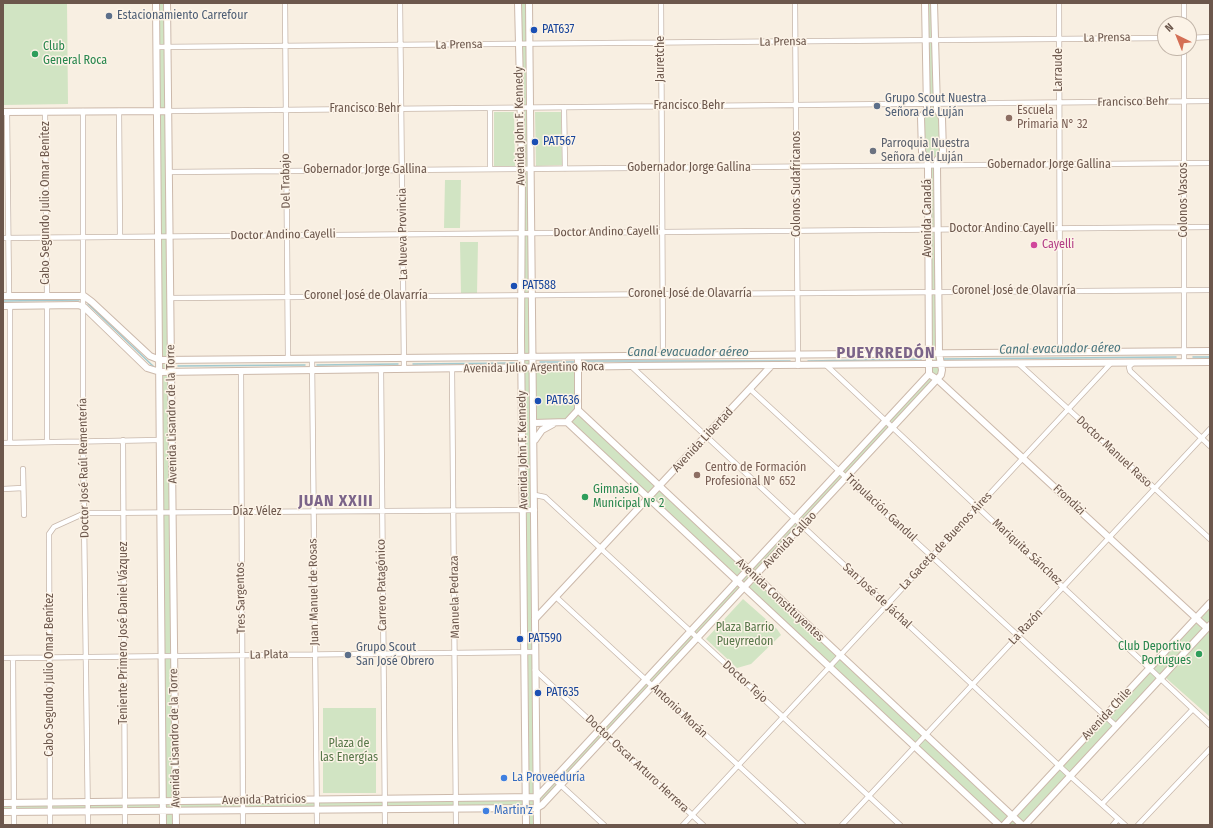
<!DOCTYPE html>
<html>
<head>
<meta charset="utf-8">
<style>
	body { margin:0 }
	#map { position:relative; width:1213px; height:828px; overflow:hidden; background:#f8efe2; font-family:"Fira Sans Condensed",sans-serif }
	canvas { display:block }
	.frame { position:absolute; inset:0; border:4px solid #6c574c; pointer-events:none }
	.north { position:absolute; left:1157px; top:16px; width:40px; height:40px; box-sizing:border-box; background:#fcf3e7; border:1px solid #c2b5a9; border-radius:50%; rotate:317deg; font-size:11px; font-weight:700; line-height:16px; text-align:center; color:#6c574c }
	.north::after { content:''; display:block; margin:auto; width:14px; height:18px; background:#d46f55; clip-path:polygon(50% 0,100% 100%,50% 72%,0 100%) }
</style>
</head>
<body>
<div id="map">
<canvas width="1213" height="828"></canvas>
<div class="frame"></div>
<div class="north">N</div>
</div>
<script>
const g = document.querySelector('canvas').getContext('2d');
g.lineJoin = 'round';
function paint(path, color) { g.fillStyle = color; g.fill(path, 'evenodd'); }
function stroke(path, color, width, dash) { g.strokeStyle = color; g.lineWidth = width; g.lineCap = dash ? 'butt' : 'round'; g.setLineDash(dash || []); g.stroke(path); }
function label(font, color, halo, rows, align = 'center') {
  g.font = font + ' "Fira Sans Condensed",sans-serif'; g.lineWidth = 3; g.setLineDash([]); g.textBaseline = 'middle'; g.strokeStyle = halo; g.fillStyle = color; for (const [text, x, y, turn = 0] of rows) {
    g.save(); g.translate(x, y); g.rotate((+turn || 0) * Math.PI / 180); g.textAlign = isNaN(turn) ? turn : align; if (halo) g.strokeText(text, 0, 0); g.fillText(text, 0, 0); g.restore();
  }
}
paint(new Path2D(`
	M3,3h64l1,101 -65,1z
	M156,3h11l9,797 350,-4 -8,-793h11l3,365h46v42l169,160 182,-196 -1,-208 -6,-14 -1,-35 6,-8 -2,-106h9l3,101c7,20 8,42 0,62l5,204 -187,207 258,239 197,-213v22l-185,200h-26l-254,-237 -205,219 -3,18h-11v-16l-350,2v14h-13v-14l-160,1v-9l160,-2zM567,422l170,159 -200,215 -2,-373z
	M494,112h20l1,54h-21z
	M535,112h26l1,53 -26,1z
	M445,180h16l-1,48h-16z
	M460,242h18l-1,52h-16z
	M743,599l34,30 4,6 -30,29 -14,4 -31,-29z
	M1210,630v87l-44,-39z
	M323,708h53v85h-53z`), '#d1e4c3');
stroke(new Path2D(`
	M3,301l76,-1
	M88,304l66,63
	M1193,357h17
	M944,359l232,-2
	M585,361h205
	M808,361l113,-2
	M540,362h34
	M413,364l103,-1
	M317,365l81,-1
	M178,366l127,-1`), '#a1c9cf', 1.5);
const street = new Path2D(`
	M285,3l3,356
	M400,3l4,366
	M661,3l2,353
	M795,3l3,363
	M1059,3l1,349
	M1184,3v21
	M1189,38l21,-1
	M157,47l1008,-9
	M1184,48v314
	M564,107l1,62
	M83,111v331l5,383
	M119,111l1,126
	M168,111l1042,-10
	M7,112l2,184
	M45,112l2,183
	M490,169v-61
	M169,172l1041,-9
	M3,238l1207,-11
	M170,298l1040,-8
	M47,305v137
	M10,306v137
	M312,359l5,466
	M1133,363l-4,4 1,4 80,75
	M1019,364l191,175
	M826,365l384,360
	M631,366l437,408 57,51
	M381,369l4,456
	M452,369l4,456
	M241,371l2,454
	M750,389l366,337
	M123,440l2,385
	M3,443l157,-3
	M23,469l1,46
	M3,489l20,-1
	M535,495l10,2 355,328
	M556,597l247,228
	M3,658l532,-6
	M13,658l1,167
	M535,670l168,155
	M553,778l51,47
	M1102,804l91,-95
	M50,825l-1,-291 5,-7 31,-14 450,-3
	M683,825l428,-462
	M842,825l368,-396
	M1113,825l5,-6
	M1138,825l72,-76`);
const secondary = new Path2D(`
	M156,3l7,822
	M167,3l9,822
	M518,3l4,166 -1,169 5,487
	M529,3l8,822
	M3,112l165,-1
	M3,296h81l8,6 58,54 10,4 1050,-9
	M3,306l75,-1 6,2 63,61 13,4 471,-6 579,-4
	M578,357v53l444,415
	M929,374l9,6 269,248
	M567,422l11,-12
	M534,423l33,-1 432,403
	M535,440l7,-10 11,-6
	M535,619l236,-253
	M3,803l534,-6 392,-423 -1,-208 -1,-7 -5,-7 -1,-35 6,-7 -2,-107
	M3,812l534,-4 5,-3 399,-430 1,-5 -3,-17 -2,-187v-6l6,-7 -1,-35 -5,-9 -3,-106
	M1004,825l206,-222
	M1025,825l185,-200`);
stroke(street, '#c7b7ab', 6);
stroke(secondary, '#ccb9ab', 8);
stroke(street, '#fff', 4.5);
stroke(secondary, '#fff', 6);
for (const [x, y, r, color] of [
	[109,16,4,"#5c6f8a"],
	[534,30,4,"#1a4fb4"],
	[35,54,4,"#2e9e5b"],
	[877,106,4,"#5c6f8a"],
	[1009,118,4,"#8d6e63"],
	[535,142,4,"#1a4fb4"],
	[873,151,4,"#6b7280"],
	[1034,245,4,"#d1479c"],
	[514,286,4,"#1a4fb4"],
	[538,401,4,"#1a4fb4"],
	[697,475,4,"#8d6e63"],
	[585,497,4,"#2e9e5b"],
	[520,639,4,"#1a4fb4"],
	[1199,654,4,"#2e9e5b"],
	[348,655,4,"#5c6f8a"],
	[538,693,4,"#1a4fb4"],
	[504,778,4,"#3f7fe0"],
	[486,811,4,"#3f7fe0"]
]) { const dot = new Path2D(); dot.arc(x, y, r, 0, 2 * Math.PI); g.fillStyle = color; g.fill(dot); stroke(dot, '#fcf3e7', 1.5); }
label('12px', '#4e5e75', '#fcf3e7', [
	["Estacionamiento Carrefour",117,16],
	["Grupo Scout Nuestra",885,99],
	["Señora de Luján",885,113],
	["Grupo Scout",356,648],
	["San José Obrero",356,662]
], 'left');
label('12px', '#164399', '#fcf3e7', [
	["PAT637",542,30],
	["PAT567",543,142],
	["PAT588",522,286],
	["PAT636",546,401],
	["PAT590",528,639],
	["PAT635",546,693]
], 'left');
label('12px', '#6c574c', '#fcf3e7', [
	["La Prensa",1107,38,-1],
	["La Prensa",783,42,-1],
	["La Prensa",459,45,-1],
	["Jauretche",661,59,-90],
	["Larraude",1059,70,-90],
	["Francisco Behr",1133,102,-1],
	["Francisco Behr",689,106],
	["Francisco Behr",365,109],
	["Avenida John F. Kennedy",520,126,-91],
	["Gobernador Jorge Gallina",1049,165],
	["Gobernador Jorge Gallina",689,168],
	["Gobernador Jorge Gallina",365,170],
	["Del Trabajo",286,181,-91],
	["Colonos Sudafricanos",797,184,-90],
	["Colonos Vascos",1184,200,-90],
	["Cabo Segundo Julio Omar Benítez",46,203,-90],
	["Avenida Canadá",928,218,-90],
	["Doctor Andino Cayelli",1002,229],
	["Doctor Andino Cayelli",606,232,-1],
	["La Nueva Provincia",403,234,-91],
	["Doctor Andino Cayelli",283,235,-1],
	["Coronel José de Olavarría",1014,291],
	["Coronel José de Olavarría",690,294],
	["Coronel José de Olavarría",366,296],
	["Avenida Julio Argentino Roca",534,368,-1],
	["Avenida Lisandro de la Torre",172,414,-91],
	["Avenida Libertad",703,440,-47],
	["Avenida John F. Kennedy",523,450,-91],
	["Doctor Manuel Raso",1114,452,43],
	["Doctor José Raúl Rementería",84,468,-91],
	["Frondizi",1069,500,43],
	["Tripulación Gandul",881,508,43],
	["Díaz Vélez",257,512],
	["Avenida Callao",790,540,-47],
	["La Gaceta de Buenos Aires",946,541,-47],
	["Mariquita Sánchez",1027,552,43],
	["Carrero Patagónico",382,585,-91],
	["Juan Manuel de Rosas",314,592,-91],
	["San José de Jáchal",877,596,43],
	["Manuela Pedraza",455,597,-91],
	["Tres Sargentos",241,598,-91],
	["Avenida Constituyentes",780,600,43],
	["La Razón",1026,627,-47],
	["Teniente Primero José Daniel Vázquez",124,633,-90],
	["La Plata",269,655,-1],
	["Cabo Segundo Julio Omar Benítez",50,675,-90],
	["Doctor Tejo",745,682,42],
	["Antonio Morán",679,711,43],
	["Avenida Chile",1107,714,-47],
	["Avenida Lisandro de la Torre",175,738,-91],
	["Doctor Oscar Arturo Herrera",637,764,43],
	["Avenida Patricios",264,800,-1]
]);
label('12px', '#27864d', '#fcf3e7', [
	["Club",43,47],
	["General Roca",43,61],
	["Gimnasio",593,490],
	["Municipal N° 2",593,504],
	["Club Deportivo",1191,647,"right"],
	["Portugues",1191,661,"right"]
], 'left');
label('12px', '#785e54', '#fcf3e7', [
	["Escuela",1017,111],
	["Primaria N° 32",1017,125],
	["Centro de Formación",705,468],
	["Profesional N° 652",705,482]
], 'left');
label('12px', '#5b616d', '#fcf3e7', [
	["Parroquia Nuestra",881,144],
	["Señora del Luján",881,158]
], 'left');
label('12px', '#b23c85', '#fcf3e7', [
	["Cayelli",1042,245]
], 'left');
label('12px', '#577749', '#fcf3e7', [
	["Plaza Barrio",745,628],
	["Pueyrredon",745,642],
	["Plaza de",349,744],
	["las Energías",349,758]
]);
label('12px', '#366cbe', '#fcf3e7', [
	["La Proveeduría",512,778],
	["Martin'z",494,811]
], 'left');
label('italic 13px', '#49757e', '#fcf3e7', [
	["Canal evacuador aéreo",1060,349,-1],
	["Canal evacuador aéreo",688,352]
]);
g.letterSpacing = '1px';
label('bold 16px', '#7b6489', '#fcf3e7', [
	["PUEYRREDÓN",886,354],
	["JUAN XXIII",336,502]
]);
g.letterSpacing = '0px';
</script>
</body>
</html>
